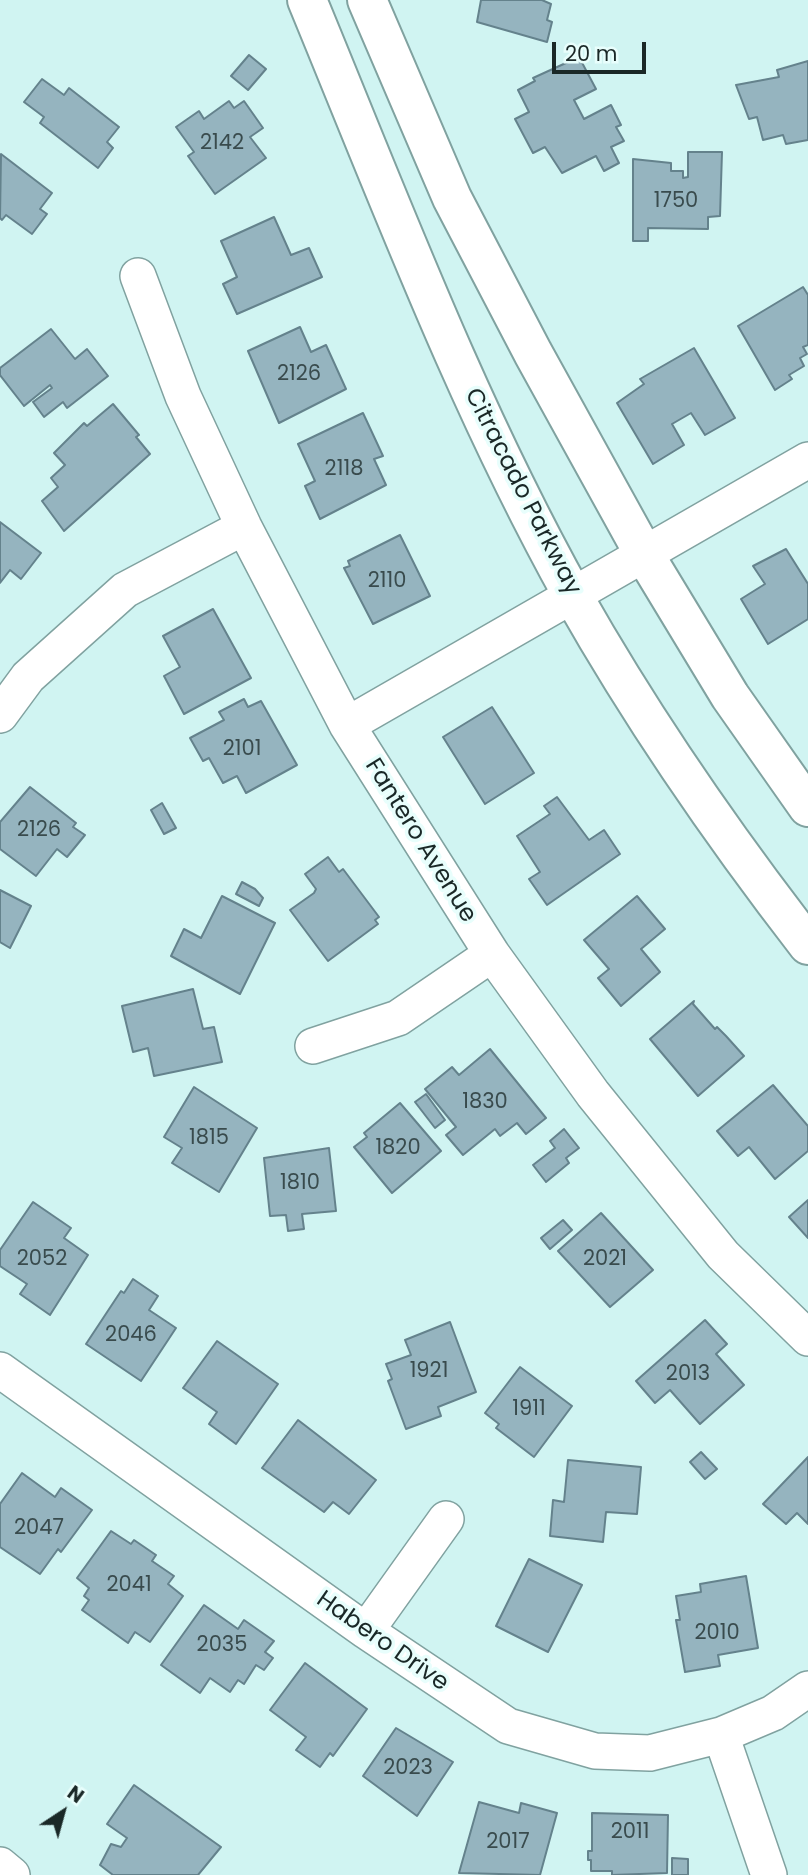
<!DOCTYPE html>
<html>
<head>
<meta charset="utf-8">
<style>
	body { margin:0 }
	#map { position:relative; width:808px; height:1875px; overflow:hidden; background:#d0f4f2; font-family:Poppins,sans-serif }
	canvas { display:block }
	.north { position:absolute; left:28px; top:1777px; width:70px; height:70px; -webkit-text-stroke:5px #e8fefc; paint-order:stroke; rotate:36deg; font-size:19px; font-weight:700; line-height:28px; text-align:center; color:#1a2827 }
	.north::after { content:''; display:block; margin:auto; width:24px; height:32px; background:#1a2827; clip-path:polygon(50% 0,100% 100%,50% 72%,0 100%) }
	.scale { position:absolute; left:552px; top:42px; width:94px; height:32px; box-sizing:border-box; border:4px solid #1a2827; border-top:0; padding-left:9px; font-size:21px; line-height:24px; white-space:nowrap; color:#1a2827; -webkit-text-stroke:5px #e8fefc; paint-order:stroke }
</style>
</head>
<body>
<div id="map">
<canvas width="808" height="1875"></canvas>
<div class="north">N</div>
<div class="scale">20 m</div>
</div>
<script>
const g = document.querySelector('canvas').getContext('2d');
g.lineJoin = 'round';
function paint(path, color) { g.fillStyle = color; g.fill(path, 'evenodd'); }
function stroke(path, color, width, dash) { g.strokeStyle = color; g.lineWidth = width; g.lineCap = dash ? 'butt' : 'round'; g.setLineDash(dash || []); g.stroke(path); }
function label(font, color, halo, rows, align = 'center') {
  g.font = font + ' Poppins,sans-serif'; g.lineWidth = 7; g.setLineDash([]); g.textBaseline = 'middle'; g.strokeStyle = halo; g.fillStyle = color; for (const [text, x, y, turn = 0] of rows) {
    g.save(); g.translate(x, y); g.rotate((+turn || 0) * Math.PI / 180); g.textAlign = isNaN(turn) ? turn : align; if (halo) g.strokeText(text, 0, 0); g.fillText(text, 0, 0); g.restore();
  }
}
const building = new Path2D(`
	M481,0h61l9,4 -4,16 5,2 -5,20 -70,-20z
	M249,55l17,14 -18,21 -17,-14z
	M579,57l17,32 -22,11 10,19 27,-14 10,20 -5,2 8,14 -13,6 8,16 -15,8 -8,-15 -34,17 -17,-26 -12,6 -18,-34 14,-7 -11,-22 17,-9 -2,-3z
	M808,61v79l-22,4 -3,-9 -20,5 -6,-23 -8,2 -13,-34 43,-8 -2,-7z
	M42,79l22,16 5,-7 50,39 -12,15 6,6 -15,20 -58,-45 4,-6 -20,-15z
	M229,101l5,7 10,-7 19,27 -13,9 16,21 -51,36 -27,-38 6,-4 -18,-25 23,-16 5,8z
	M688,152h34l-2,64 -12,1v12l-60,-1v13h-15v-82l38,4v8h12v7l5,-1z
	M1,154l51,39 -12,16 7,5 -15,20 -26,-19 -4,5 -2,-2z
	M274,217l17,38 18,-7 13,29 -85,37 -14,-30 14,-7 -16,-36z
	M803,287l5,8v50l-5,2 4,7 -7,4 4,8 -15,9 3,4 -17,11 -37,-64z
	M300,327l11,25 15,-7 20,44 -67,34 -31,-72z
	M51,329l24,30 12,-10 21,27 -41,32 -4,-6 -19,15 -11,-15 19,-14 -2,-3 -26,21 -24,-31v-7z
	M694,348l41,70 -30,17 -14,-22 -19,11 12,21 -31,19 -36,-61 27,-19 -4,-5z
	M113,404l26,31 -3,2 14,17 -86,77 -22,-30 16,-14 -7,-9 14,-13 -11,-12 30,-30 3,3z
	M363,413l20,43 -9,3 12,26 -66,34 -15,-33 10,-5 -17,-37z
	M0,522l41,31 -20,26 -11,-9 -10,13z
	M400,535l30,61 -57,28 -29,-56 6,-2 -2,-5z
	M786,549l22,35v35l-40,25 -27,-45 24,-15 -12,-18z
	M213,609l38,69 -67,36 -20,-38 16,-9 -17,-31z
	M244,699l4,8 13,-6 36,64 -51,28 -9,-17 -14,7 -14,-25 -6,3 -13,-23 34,-18 -5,-8z
	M492,707l42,66 -49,31 -42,-67z
	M30,787l46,36 -3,4 12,8 -18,22 -10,-8 -21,27 -36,-27v-27z
	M557,797l32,43 15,-10 16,24 -73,51 -18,-26 11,-7 -23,-36 33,-22 -6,-8z
	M162,803l14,25 -12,6 -13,-24z
	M328,857l11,15 4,-3 36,48 -4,3 3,4 -50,37 -38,-51 24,-17 2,-4 -11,-15z
	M242,882l13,7 8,9 -4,8 -23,-12z
	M0,890l31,16 -21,42 -10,-6z
	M222,896l53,27 -35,71 -69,-38 13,-27 17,9z
	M637,896l28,33 -24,20 19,23 -39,34 -23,-28 11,-9 -25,-29z
	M193,989l10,40 11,-2 8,35 -68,14 -6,-28 -15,4 -11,-46z
	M694,1001l-1,3 22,25 2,-2 9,9 18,20 -46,40 -48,-57z
	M490,1049l56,69 -20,16 -9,-11 -17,13 -5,-7 -32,26 -17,-20 10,-8 -31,-38 27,-22 7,8z
	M773,1085l35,41v25l-33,28 -26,-32 -11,9 -21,-25z
	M194,1087l63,41 -38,64 -47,-29 10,-15 -18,-11z
	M426,1094l19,26 -10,8 -20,-26z
	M400,1103l41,48 -49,42 -38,-46 13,-10 -3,-4z
	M564,1129l15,19 -13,10 3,5 -23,19 -13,-17 22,-17 -5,-7z
	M329,1148l7,63 -34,3 2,15 -16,2 -2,-16 -16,1 -6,-58z
	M808,1200v38l-19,-21z
	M33,1202l38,26 -7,10 24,17 -38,60 -30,-21 7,-10 -27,-18v-16z
	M601,1213l52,57 -43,37 -52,-56z
	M563,1220l9,10 -22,19 -9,-11z
	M133,1279l25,17 -9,14 27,18 -35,53 -55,-37 35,-53 3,2z
	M705,1320l22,24 -11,10 28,31 -44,39 -30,-34 -15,13 -19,-22z
	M450,1322l26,70 -38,15 3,9 -35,13 -18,-48 4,-2 -6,-15 25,-9 -6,-15z
	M217,1341l61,43 -42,60 -27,-20 8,-12 -34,-24z
	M520,1367l52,39 -38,51 -38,-29 3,-4 -14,-11z
	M298,1420l78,60 -27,34 -16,-12 -9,10 -62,-44z
	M701,1452l16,17 -12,10 -15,-17z
	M808,1457v67l-11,-11 -11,11 -23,-20z
	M568,1460l73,7 -4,47 -31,-2 -3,30 -53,-6 3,-36 11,2z
	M22,1473l33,24 6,-9 31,22 -31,42 -3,-3 -18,25 -40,-27v-43z
	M111,1531l20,13 3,-4 22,15 -4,6 22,15 -6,8 15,12 -33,46 -15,-10 -7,11 -46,-33 7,-10 -5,-4 5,-8 -12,-10z
	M529,1559l53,26 -34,67 -52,-26z
	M746,1576l12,72 -40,7 2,11 -35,6 -9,-52h4l-4,-24 25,-4 -1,-8z
	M204,1605l34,24 6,-9 30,21 -9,11 8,6 -9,12 -8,-5 -12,19 -6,-4 -8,12 -20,-14 -10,15 -39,-28z
	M305,1663l62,46 -34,47 -3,-3 -10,14 -24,-17 10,-13 -36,-27z
	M396,1728l57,34 -36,54 -54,-40z
	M134,1785l87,62 -23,28h-85l-13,-10 11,-21 10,3 6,-9 -20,-14z
	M479,1802l40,11 2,-10 36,10 -17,62 -81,-2z
	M592,1813l76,2 -1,58 -55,2v-4h-21v-11h-3v-9h4z
	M672,1858l16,1v16h-16z`);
paint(building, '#95b4bf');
stroke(building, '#64828c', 2);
const street = new Path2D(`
	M138,276l45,120 61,131 103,198 145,229 101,140 130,161 85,83
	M0,715l28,-38 97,-87 119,-63
	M347,725l461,-265
	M313,1046l85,-28 94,-64
	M0,1370l366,261 142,95 87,25 55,2 71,-18 52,-22 35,-24
	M366,1631l80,-112
	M721,1735l48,140
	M0,1865l12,10`);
const secondary = new Path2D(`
	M307,0c83,201 160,406 266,596 69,122 149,238 235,349
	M367,0l85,198 81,155 111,201 86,142 78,111`);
stroke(street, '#80a2a0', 38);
stroke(secondary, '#80a2a0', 42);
stroke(street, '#fff', 35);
stroke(secondary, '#fff', 38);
label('21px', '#394b4d', null, [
	["2142",222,144],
	["1750",676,202],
	["2126",299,375],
	["2118",344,470],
	["2110",387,582],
	["2101",242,750],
	["2126",39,831],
	["1830",485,1103],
	["1815",209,1139],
	["1820",398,1149],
	["1810",300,1184],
	["2052",42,1260],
	["2021",605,1260],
	["2046",131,1336],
	["1921",429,1372],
	["2013",688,1375],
	["1911",529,1410],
	["2047",39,1529],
	["2041",129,1586],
	["2010",717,1634],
	["2035",222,1646],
	["2023",408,1769],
	["2011",630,1833],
	["2017",508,1843]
]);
label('24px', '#1a2827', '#e8fefc', [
	["Citracado Parkway",522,492,63],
	["Fantero Avenue",420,841,58],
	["Habero Drive",382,1642,35]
]);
</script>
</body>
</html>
